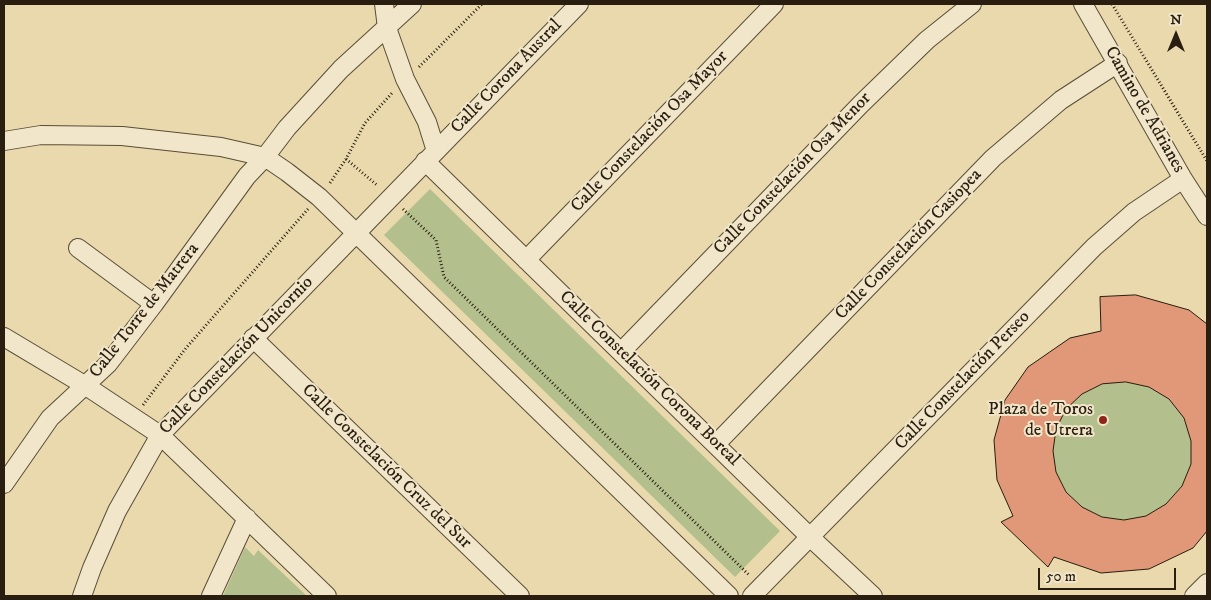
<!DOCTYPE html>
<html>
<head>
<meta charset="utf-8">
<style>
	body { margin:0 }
	#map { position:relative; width:1211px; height:600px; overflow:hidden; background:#e9d9ad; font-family:"IM FELL DW Pica",serif }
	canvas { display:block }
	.frame { position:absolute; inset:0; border:5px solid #291e10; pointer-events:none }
	.north { position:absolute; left:1151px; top:10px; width:50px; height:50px; -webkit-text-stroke:4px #f1e6ca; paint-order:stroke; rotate:0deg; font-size:14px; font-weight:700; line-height:20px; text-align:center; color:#291e10 }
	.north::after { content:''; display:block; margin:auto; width:18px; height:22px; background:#291e10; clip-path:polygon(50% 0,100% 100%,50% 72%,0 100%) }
	.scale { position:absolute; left:1038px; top:568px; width:138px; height:22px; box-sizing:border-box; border:2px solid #291e10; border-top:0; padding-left:6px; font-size:15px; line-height:18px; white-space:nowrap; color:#291e10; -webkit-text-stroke:4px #f1e6ca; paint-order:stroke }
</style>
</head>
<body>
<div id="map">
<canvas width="1211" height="600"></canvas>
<div class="frame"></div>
<div class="north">N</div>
<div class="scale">50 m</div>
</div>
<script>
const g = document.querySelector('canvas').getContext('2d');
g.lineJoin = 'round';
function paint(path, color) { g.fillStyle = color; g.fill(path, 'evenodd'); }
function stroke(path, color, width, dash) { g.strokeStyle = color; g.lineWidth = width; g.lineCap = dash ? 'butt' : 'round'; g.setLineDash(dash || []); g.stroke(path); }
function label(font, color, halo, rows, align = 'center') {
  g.font = font + ' "IM FELL DW Pica",serif'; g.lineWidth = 4; g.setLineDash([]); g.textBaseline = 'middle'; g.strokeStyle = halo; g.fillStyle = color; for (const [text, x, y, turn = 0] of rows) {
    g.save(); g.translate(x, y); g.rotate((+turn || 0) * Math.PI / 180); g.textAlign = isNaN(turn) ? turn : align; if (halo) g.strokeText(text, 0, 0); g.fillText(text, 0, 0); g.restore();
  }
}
paint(new Path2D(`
	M430,189l350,342 -45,46 -351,-342z
	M1136,295l53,15 18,14v207l-14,17 -44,21 -48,4 -47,-16 -6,10 -47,-45 12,-7 -16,-35 -3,-40 11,-40 23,-33 42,-29 31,-7 -1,-34z
	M245,547l9,9 4,-6 49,46h-84z`), '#b3c08d');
const building = new Path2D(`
	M1136,295l53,15 18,14v207l-14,17 -44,21 -48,4 -47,-16 -6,10 -47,-45 12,-6 -16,-36 -3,-40 11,-40 23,-33 42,-29 31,-7 -1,-34zM1126,382l23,5 20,12 15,19 7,23v23l-9,22 -16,18 -20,12 -22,4 -22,-3 -20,-10 -16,-15 -10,-20 -3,-21 3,-22 10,-20 16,-15 20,-10z`);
paint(building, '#e19878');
stroke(building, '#291e10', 1);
const minor = new Path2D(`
	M384,4l3,24 18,51 22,43 9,29
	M1083,4l100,175 24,37
	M4,141l37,-6 81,1 99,11 44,10 22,15 32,25 410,399
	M425,161l385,376 63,59
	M78,248l76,56
	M526,260l248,-256
	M4,337l82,49 74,49 167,161
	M253,338l267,258
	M621,352l240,-248 66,-64 45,-36
	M716,444l277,-286 68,-58 57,-37
	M4,484l46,-66 58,-54 46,-60 93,-128 18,-19 22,-29 54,-59 71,-65
	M82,596l10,-28 25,-57 43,-76 419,-431
	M211,596l36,-78
	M752,596l342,-349 40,-35 49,-33
	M1194,596l13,-13`);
stroke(minor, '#594d37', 20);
stroke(new Path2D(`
	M1112,4l95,157
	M419,67l63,-63
	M346,159l32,27
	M330,183l16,-24 19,-36 28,-31
	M403,209l33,31 8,37 306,299
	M143,405l43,-57 122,-139`), '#291e10', 3, [1, 2.5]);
stroke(minor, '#f1e6ca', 18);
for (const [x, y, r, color] of [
	[1103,420,5,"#8f2418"]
]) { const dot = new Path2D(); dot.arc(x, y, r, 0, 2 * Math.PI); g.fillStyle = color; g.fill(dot); stroke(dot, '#f1e6ca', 2); }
label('18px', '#291e10', '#f1e6ca', [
	["Calle Corona Austral",507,77,-46],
	["Camino de Adrianes",1144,110,60],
	["Calle Constelación Osa Mayor",650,132,-46],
	["Calle Constelación Osa Menor",793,174,-46],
	["Calle Constelación Casiopea",909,245,-46],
	["Calle Torre de Matrera",145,311,-52],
	["Calle Constelación Unicornio",237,356,-46],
	["Calle Constelación Corona Boreal",649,379,44],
	["Calle Constelación Perseo",963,381,-46],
	["Calle Constelación Cruz del Sur",386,467,44]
]);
label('18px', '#291e10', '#f1e6ca', [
	["Plaza de Toros",1093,410],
	["de Utrera",1093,431]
], 'right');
</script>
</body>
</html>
